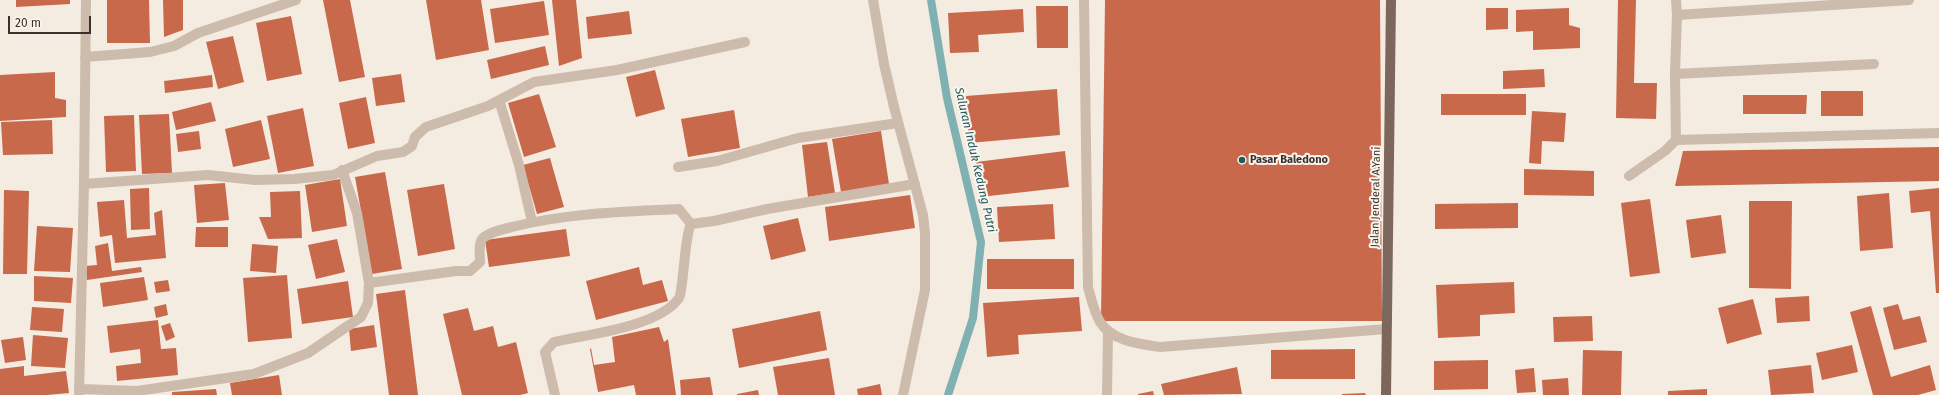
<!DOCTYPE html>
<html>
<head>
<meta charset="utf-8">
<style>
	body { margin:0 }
	#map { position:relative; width:1939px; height:395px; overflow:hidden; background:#f4ebe1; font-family:"Fira Sans",sans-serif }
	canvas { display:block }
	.scale { position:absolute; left:8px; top:16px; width:83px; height:18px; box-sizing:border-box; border:2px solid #3b302b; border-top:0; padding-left:5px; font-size:12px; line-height:14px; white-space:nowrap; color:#3b302b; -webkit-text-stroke:3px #fbf5ee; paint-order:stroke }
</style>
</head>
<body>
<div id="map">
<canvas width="1939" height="395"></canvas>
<div class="scale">20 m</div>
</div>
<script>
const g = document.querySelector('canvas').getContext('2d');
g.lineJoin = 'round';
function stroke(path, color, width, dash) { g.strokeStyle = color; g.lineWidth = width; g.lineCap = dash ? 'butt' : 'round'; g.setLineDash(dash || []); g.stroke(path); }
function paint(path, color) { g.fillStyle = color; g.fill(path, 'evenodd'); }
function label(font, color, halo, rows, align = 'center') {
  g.font = font + ' "Fira Sans",sans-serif'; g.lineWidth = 4; g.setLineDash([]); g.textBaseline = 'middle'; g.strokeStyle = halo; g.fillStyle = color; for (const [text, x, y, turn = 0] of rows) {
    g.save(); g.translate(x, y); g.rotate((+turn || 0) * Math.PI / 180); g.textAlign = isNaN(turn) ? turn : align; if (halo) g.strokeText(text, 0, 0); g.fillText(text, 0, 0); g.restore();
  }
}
stroke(new Path2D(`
	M931,0l16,98 34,144 -8,76 -25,77`), '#7fb0b2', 8);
paint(new Path2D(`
	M16,0h54v4l-54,3z
	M107,0h42l1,43h-43z
	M163,0h20v30l-19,7z
	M323,0h27l15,77 -26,5z
	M426,0h55l8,50 -53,10z
	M552,0h24l6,58 -23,8z
	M1105,0h275l2,321h-281z
	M1618,0h18l-2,83h23l-1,36 -40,-1z
	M544,1l5,34 -54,8 -5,-34z
	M1036,6h32v42h-31z
	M1486,8h22v21l-22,1z
	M1569,8v17l11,3v20l-47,2v-19l-17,1v-22z
	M1023,9l1,23 -46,3 1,17 -29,1 -2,-40z
	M629,11l3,23 -44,5 -2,-22z
	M291,16l11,58 -35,7 -11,-58z
	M233,36l11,46 -26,7 -12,-47z
	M545,46l4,19 -58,14 -4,-19z
	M1544,69l1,18 -42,2v-18z
	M655,70l10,39 -29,8 -10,-40z
	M55,72v26l11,2v17l-66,4v-46z
	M401,74l4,28 -29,4 -4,-28z
	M212,75l1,12 -48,6 -1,-12z
	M1057,89l3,46 -91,8 -3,-47z
	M1821,91h42v25h-42z
	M539,94l17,53 -32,10 -16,-54z
	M1441,94h85v21h-85z
	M1743,95h64l-1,19h-63z
	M366,97l9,46 -27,6 -9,-46z
	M211,102l5,19 -40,9 -4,-18z
	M303,108l11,58 -36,7 -11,-57z
	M734,110l6,38 -52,9 -7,-38z
	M1532,111l34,2 -2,29 -22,-1 -1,23 -12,-1z
	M169,114l3,59 -30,1 -3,-59z
	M134,115l2,56 -30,1 -2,-56z
	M52,120l1,34 -50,1 -2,-33z
	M261,120l9,39 -37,8 -8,-38z
	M199,131l2,18 -23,3 -2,-18z
	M881,131l8,53 -48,8 -9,-53z
	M827,142l8,51 -27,4 -6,-52z
	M1939,147v34l-264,5 8,-35z
	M1065,151l4,36 -89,10 -4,-35z
	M550,158l14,49 -27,7 -14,-49z
	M1524,169l70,2v25l-70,-1z
	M385,172l17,97 -30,5 -17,-97z
	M340,179l7,47 -35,6 -7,-47z
	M225,183l4,37 -32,3 -3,-38z
	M444,184l11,65 -37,7 -11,-66z
	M149,188l1,41 -19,1 -1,-41z
	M1939,188v105h-3l-6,-82 -19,2 -2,-22z
	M4,190l25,1 -2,83h-24z
	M300,191l2,47 -34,1 -9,-22h12l-1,-25z
	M1889,193l4,55 -33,3 -3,-55z
	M910,195l5,33 -86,13 -4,-34z
	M1650,199l10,74 -30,4 -9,-74z
	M124,200l3,38 29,-3 -2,-22 8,-3 4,48 -51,5 -3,-28 -12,2 -3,-35z
	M1749,201h43l-1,88 -42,-1z
	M1518,203v25l-83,1v-25z
	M1053,204l2,35 -56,3 -2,-35z
	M1721,215l5,38 -35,5 -5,-38z
	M798,218l8,33 -35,9 -8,-34z
	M37,226l36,2 -3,44 -36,-1z
	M196,227h32v20h-33z
	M566,229l4,27 -81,11 -4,-27z
	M337,239l8,33 -29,7 -8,-34z
	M108,243l4,28 29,-4 1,5 -55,8 -2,-14 12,-1 -2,-19z
	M252,244l26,2 -2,27 -26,-2z
	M987,259h87v30h-87z
	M639,267l4,18 19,-5 6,21 -72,19 -10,-39z
	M287,275l5,63 -44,4 -5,-64z
	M34,276l39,2 -2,25 -37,-2z
	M144,277l4,23 -45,7 -3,-24z
	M168,280l2,11 -14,2 -2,-11z
	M348,281l5,36 -51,7 -5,-35z
	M1514,282l1,31 -35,2v21l-42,2 -2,-53z
	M405,290l13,105h-29l-13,-101z
	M1809,296l1,25 -33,2 -2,-25z
	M1079,297l3,34 -64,4 1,19 -32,3 -4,-54z
	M1753,299l9,35 -35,10 -9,-36z
	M166,304l2,11 -12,3 -2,-11z
	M1898,304l5,16 17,-4 7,26 -33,8 -11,-42z
	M1871,306l20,71 39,-12 6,25 -18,5h-45l-23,-83z
	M32,307l32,2 -2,23 -32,-2z
	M468,308l6,23 19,-5 5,21 18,-5 12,51 -8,2h-58l-19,-81z
	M820,311l7,39 -88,18 -7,-39z
	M1592,316l1,25 -39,1 -1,-25z
	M158,320l3,29 15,-1 2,27 -61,6 -1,-15 25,-3 -1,-14 -30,4 -3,-27z
	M170,323l5,14 -9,4 -5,-15z
	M374,325l3,22 -26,4 -2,-22z
	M659,327l5,15 4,-3 8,56h-40l-2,-10 -36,7 -8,-43 1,-1 3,17 21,-3 -3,-25z
	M33,335l35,3 -3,30 -34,-2z
	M23,337l3,23 -21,3 -4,-23z
	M1852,345l6,27 -36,8 -6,-27z
	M1355,349v30h-84v-29z
	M1583,350l39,1 -1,44h-39z
	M829,358l6,37h-57l-5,-28z
	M1488,360v29l-54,1v-29z
	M1811,365l3,28 -43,2 -3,-25z
	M24,366v10l42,-5 3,22 -22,2h-47v-26z
	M1237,367l5,27 -78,1 -3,-11z
	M1534,368l2,24 -19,1 -2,-23z
	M279,375l3,20h-50l-2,-12z
	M710,377l3,18h-32l-1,-15z
	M1568,378l1,17h-26l-1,-15z
	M880,384l2,11h-24l-1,-6z
	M216,389l1,6h-45v-3z
	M1707,389v6h-39v-4z
	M758,390l1,5h-22v-1z
	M1153,391l1,4h-16v-1z
	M1365,393l1,2h-24v-1z`), '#c8694b');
stroke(new Path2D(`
	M1677,15l232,-15
	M1675,74l199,-10
	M1629,176l36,-25 11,-11 263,-7`), '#cdbbac', 10);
stroke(new Path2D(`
	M873,0l11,64 10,43 29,108 2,18v57l-22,105
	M1084,0l4,287c3,11 6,25 12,35 12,19 39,22 60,25l226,-18
	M1676,0l1,15 -2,59 1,66
	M85,57l65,-5 24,-6 24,-13 98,-33
	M499,100l20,65 13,57
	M678,167l39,-6 81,-23 100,-15
	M84,184l124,-9 47,5 39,-1 39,-4 44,-19 26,-4 9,-6 3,-9 11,-10 62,-21 46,-24 83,-12 128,-28
	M369,283l87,-12h14l10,-9c0,-7 -2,-19 3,-24 7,-6 20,-9 29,-11 55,-14 110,-15 167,-18l12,15
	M80,389l57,2 117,-17 54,-21 53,-36 7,-14 1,-20 -12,-70 -15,-43
	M79,395l5,-211 2,-184
	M555,395l-10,-43 9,-10c34,-8 105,-15 125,-44 2,-3 2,-10 3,-15 2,-13 4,-51 9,-59l23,-3 53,-12 148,-25
	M1107,395l1,-62`), '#cdbbac', 10);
stroke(new Path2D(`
	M1386,395l5,-395`), '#7d675c', 10);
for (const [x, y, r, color] of [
	[1242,160,4,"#1f5a5e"]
]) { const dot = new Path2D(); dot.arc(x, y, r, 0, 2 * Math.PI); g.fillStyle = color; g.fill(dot); stroke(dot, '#fbf5ee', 1.5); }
label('bold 11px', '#3b302b', '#fbf5ee', [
	["Pasar Baledono",1250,160]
], 'left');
label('11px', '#3b302b', '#fbf5ee', [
	["Jalan Jenderal A.Yani",1376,197,-89]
]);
label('italic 12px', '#1f5a5e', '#fbf5ee', [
	["Saluran Induk Kedung Putri",975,160,77]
]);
</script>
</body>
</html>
